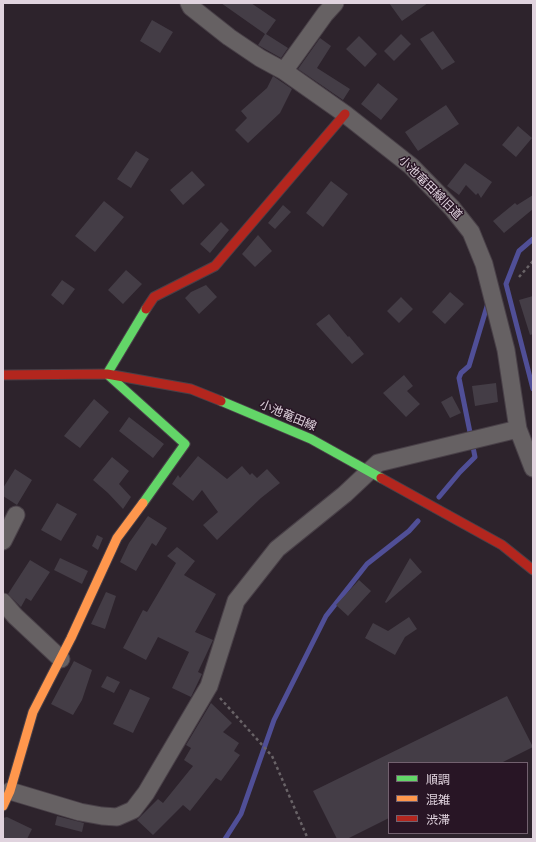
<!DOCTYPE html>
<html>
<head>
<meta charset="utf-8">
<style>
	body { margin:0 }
	#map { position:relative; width:536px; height:842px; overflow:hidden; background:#2d232c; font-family:"Fira Sans","Noto Sans JP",sans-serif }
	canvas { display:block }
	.frame { position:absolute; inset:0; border:4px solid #e0d3de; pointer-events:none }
	.legend { position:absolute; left:388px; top:762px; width:140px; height:72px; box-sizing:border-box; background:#281525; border:1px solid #72616f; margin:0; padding:5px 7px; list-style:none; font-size:12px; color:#e0d3de }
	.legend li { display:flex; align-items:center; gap:8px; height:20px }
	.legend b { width:20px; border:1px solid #72616f }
</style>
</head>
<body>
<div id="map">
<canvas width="536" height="842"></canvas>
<div class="frame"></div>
<ul class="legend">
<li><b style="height:5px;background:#63d668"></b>順調</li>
<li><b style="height:5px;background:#ff974d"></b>混雑</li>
<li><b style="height:5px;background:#b3261e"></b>渋滞</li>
</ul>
</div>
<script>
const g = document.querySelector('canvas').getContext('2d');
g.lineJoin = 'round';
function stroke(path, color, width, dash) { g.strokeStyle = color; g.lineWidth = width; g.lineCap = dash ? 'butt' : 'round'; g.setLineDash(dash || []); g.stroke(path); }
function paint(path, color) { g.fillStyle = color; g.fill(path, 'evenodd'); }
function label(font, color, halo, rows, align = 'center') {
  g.font = font + ' "Fira Sans","Noto Sans JP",sans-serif'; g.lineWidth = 3; g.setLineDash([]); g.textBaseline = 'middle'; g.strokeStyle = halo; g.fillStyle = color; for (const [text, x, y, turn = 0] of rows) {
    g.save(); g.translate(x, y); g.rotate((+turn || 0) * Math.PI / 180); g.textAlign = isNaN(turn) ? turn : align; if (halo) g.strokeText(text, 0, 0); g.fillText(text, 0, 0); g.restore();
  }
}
stroke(new Path2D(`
	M533,239l-14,12 -13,33 27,105
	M439,497l21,-25 15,-15 -16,-79 2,-5 8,-7 19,-63
	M225,839l16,-25 33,-94 52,-104 41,-52 42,-33 9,-10`), '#504f97', 5);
paint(new Path2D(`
	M221,3h30l25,17 -10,14 22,14 -7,10 -23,-13 7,-11z
	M389,3h39l-26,18z
	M152,20l21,12 -13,21 -20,-12z
	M433,31l22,31 -13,8 -22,-31z
	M401,34l10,10 -17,17 -10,-10z
	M359,36l18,18 -12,13 -19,-18z
	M320,38l11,8 -14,22 33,21 -7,11 -45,-31z
	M273,76l19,13 -12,24 -32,30 -13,-13 12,-12 -6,-7 26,-23z
	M378,83l20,16 -17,21 -20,-16z
	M446,105l13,19 -41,27 -13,-19z
	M518,126l14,12 -16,19 -14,-12z
	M136,151l13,8 -18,29 -14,-9z
	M465,163l27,19 -11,16 -3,-5 -2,2 -10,-10 -7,10 -12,-9z
	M192,171l13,14 -22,20 -13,-15z
	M331,181l17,13 -25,33 -17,-14z
	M533,195v14l-29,24 -11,-12 22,-18 2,2z
	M104,201l20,16 -29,35 -20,-16z
	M283,205l8,7 -16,17 -7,-6z
	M221,222l8,8 -19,23 -10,-9z
	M258,235l14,16 -17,16 -13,-13z
	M126,270l16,14 -19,20 -15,-14z
	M62,280l13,9 -12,16 -12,-10z
	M206,285l11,12 -18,17 -14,-16 6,-6z
	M450,292l14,12 -19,20 -13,-12z
	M533,296v38l-3,1 -11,-35z
	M401,297l12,12 -14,14 -12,-12z
	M329,314l19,23 1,-1 15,18 -12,10 -36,-40z
	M404,375l9,11 -6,5 13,13 -14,13 -23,-24z
	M496,383l2,19 -23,4 -3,-20z
	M452,396l9,17 -11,5 -9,-16z
	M94,399l15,13 -29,36 -16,-12z
	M129,417l35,27 -11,14 -34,-27z
	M198,456l29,23 15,-13 8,9 2,-2 5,5 10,-9 13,14 -19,15 -44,42 -14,-15 15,-13 -16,-22 -9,11 -21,-17 6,-9 2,3z
	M112,457l17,14 -10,13 12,13 -8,12 -15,-16 -15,-13z
	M15,469l17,11 -15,25 -14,-9v-8z
	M57,503l20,11 -16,27 -20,-11z
	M148,516l19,12 -11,18 -4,-3 -16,28 -16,-9 9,-19z
	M97,535l6,3 -5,12 -6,-4z
	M177,547l18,14 -11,14 32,19 -21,38 18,8 -15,32 4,2 -11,23 -19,-9 17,-36 -31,-15 -12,23 -23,-12 20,-38 4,2 29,-49 -9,-7z
	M60,558l28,13 -6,13 -28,-14z
	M410,558l12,14 -36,31 -1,-1z
	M30,560l20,12 -19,29 -5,-3 -5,9 -13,-13z
	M359,580l12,11 -23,25 -12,-11z
	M106,592l10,4 -11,33 -14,-5z
	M409,617l8,12 -12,8 -10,18 -30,-17 8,-15 15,8z
	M74,661l18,9 -10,30 -9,15 -22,-11z
	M107,676l13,6 -6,11 -13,-6z
	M130,689l20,9 -17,35 -20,-9z
	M507,696l26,51 -32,16h-112v55l-42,21h-10l-24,-48z
	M211,703l21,20 -9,9 16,11 -5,8 6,4 -19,26 -5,-3 -26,33 -7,-6 -30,30 -16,-15 21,-21 5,4 30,-37 -9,-6 7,-12 -5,-3z
	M57,816l27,7 -2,9 -27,-7z
	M7,817l25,12 -5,10h-24v-21z`), '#443d46');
const street = new Path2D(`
	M189,3l2,4 38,30 31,21 24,13 61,43 66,52 41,42 19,24 13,32 22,86 12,79 15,39
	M284,71l41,-57 10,-11
	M3,541l13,-26
	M3,602l12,14 46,43
	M10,791l70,21 22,4 15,1 16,-7 13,-17 63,-107 27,-85 41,-52 68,-55 33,-31 140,-34`);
const fast = new Path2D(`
	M221,401l90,38 70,39
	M143,503l42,-59 -78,-70 39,-65`);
const slow = new Path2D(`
	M3,806l7,-15 23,-79 38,-74 46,-100 26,-35`);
const jam = new Path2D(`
	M146,309l8,-12 61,-31 130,-152
	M3,375l104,-1 84,15 30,12
	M381,478l121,67 31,25`);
stroke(street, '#494048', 19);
stroke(fast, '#494048', 11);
stroke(slow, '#494048', 11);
stroke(jam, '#494048', 11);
stroke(new Path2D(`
	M519,277l14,-16
	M220,698l52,58 36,83`), '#696367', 2.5, [3, 3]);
stroke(street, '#666163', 17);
stroke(fast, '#63d668', 9);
stroke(slow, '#ff974d', 9);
stroke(jam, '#b3261e', 9);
label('12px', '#e0d3de', '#281525', [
	["小池竜田線旧道",430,188,45],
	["小池竜田線",288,416,23]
]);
</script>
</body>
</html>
